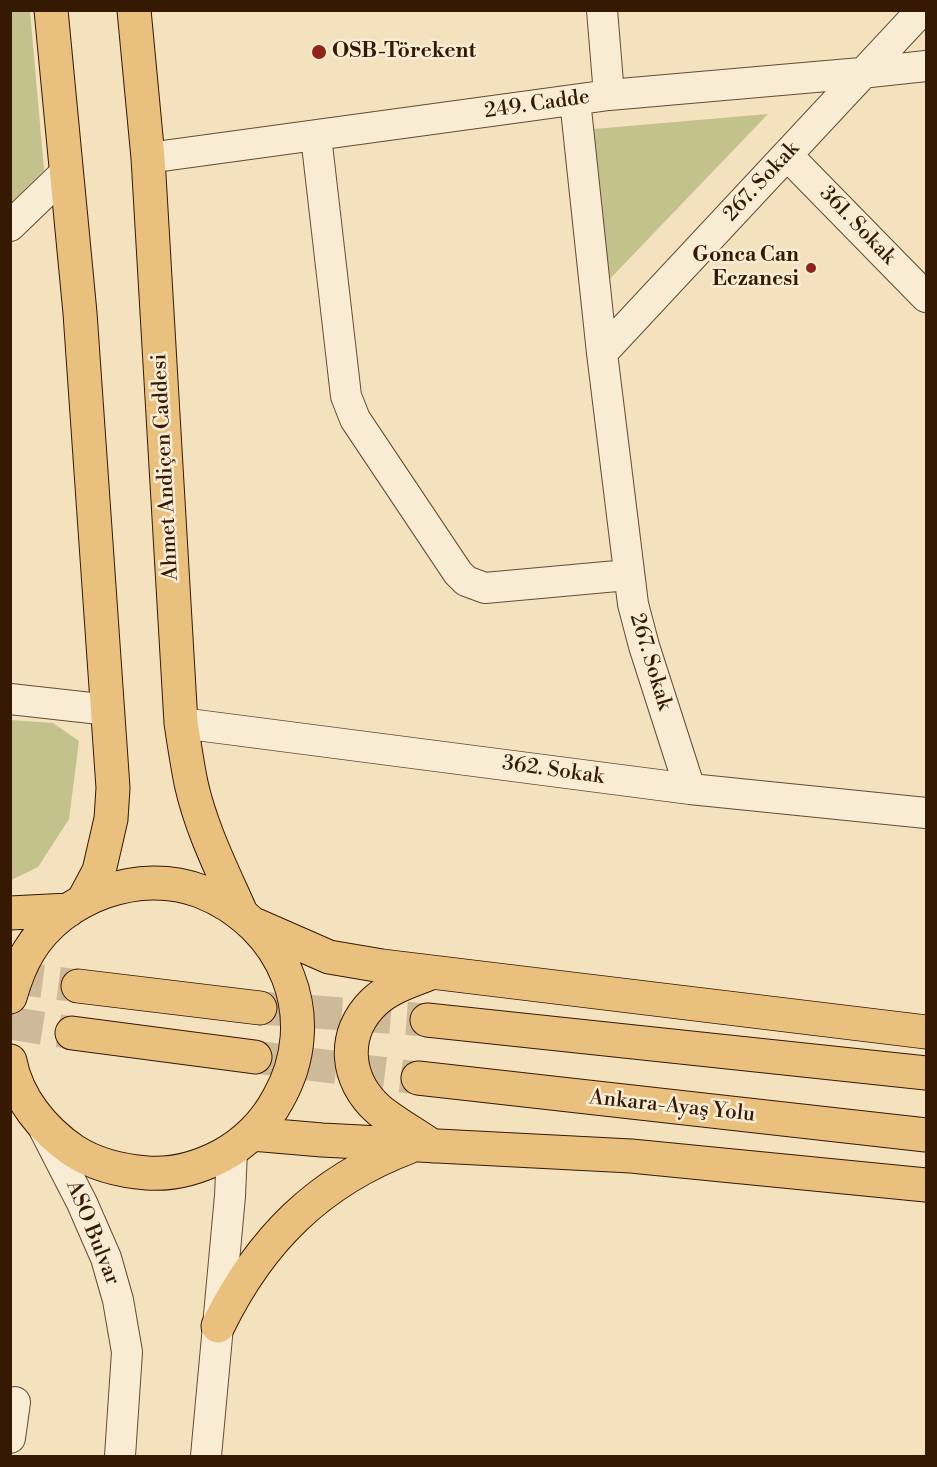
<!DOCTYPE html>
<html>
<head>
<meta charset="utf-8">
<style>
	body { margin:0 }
	#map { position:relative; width:937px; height:1467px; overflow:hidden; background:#f4e1be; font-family:"Libre Bodoni",serif }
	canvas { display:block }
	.frame { position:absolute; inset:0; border:12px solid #351903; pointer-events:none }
</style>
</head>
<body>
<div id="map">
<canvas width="937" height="1467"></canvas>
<div class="frame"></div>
</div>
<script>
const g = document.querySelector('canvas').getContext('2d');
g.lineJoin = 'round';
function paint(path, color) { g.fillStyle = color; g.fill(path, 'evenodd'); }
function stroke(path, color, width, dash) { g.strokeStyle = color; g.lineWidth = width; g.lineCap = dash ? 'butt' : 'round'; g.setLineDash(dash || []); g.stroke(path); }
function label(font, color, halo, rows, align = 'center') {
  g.font = font + ' "Libre Bodoni",serif'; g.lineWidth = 5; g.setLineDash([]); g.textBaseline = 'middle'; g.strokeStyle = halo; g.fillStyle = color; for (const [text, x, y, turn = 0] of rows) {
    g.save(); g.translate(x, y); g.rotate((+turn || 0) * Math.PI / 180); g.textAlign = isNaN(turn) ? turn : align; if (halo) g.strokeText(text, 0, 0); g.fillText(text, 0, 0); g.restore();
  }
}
paint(new Path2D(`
	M11,10l19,1 14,159 -33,34z
	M768,114l-163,170 -11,-155z
	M10,720l43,3 26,18 -10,78 -31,48 -27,13z`), '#c3c18c');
stroke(new Path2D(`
	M10,977l68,9
	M260,1008l167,12
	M10,1023l62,10
	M255,1057l163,21`), '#ceb999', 33, [33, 16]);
const minor = new Path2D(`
	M602,10l7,85
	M575,100l27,253 31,251 11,42 46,143
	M316,136l30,260 9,23 103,154 8,8 19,7 143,-13
	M788,156l138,141
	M148,158l461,-63 252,-22 65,-7
	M10,226l56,-54
	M602,353l320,-343
	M10,699l99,11
	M181,723l509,66 236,24
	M44,1129l38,74 24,55 12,42 9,52 -7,104
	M10,1438l5,-36
	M206,1456l24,-260 2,-46`);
const major = new Path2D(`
	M51,10l29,303 33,475 -2,31 -12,52 -16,30
	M134,10l14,148 33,565c3,20 6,40 10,60 10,46 32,89 51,132`);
const highway = new Path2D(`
	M10,913l59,-3
	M256,925l73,32 53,9 544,66
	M431,973c-20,8 -41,14 -57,29 -33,32 -29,78 5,108 16,13 36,24 53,36
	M78,986l182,22
	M10,997c5,-17 10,-32 19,-46 33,-55 111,-83 171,-60 85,33 124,127 78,208 -13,24 -33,44 -57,57 -23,12 -48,19 -74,17 -26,-2 -51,-8 -73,-22 -31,-21 -57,-53 -64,-90
	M427,1020l499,53
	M72,1033l183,24
	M418,1078l508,57
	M252,1134l70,6 309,16 295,29
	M218,1326c42,-86 101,-145 191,-179`);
stroke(minor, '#654b32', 32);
stroke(major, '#351903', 35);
stroke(highway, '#351903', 35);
stroke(minor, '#f8ecd5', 30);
stroke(major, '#eac07f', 33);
stroke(highway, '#eac07f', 33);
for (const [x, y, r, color] of [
	[319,52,8,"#8f2418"],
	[811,268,6,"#8f2418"]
]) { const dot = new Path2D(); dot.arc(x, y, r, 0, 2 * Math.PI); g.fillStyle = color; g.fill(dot); stroke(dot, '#f8ecd5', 2); }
label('bold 21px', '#351903', '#f8ecd5', [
	["OSB-Törekent",332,52],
	["Gonca Can",799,256,"right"],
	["Eczanesi",799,280,"right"]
], 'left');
label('21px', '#351903', '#f8ecd5', [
	["249. Cadde",537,105,-8],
	["267. Sokak",762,182,-47],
	["361. Sokak",857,226,46],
	["Ahmet Andiçen Caddesi",166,467,-93],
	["267. Sokak",650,662,73],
	["362. Sokak",553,771,8],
	["Ankara-Ayaş Yolu",672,1107,6],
	["ASO Bulvar",92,1233,68]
]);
</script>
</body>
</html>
